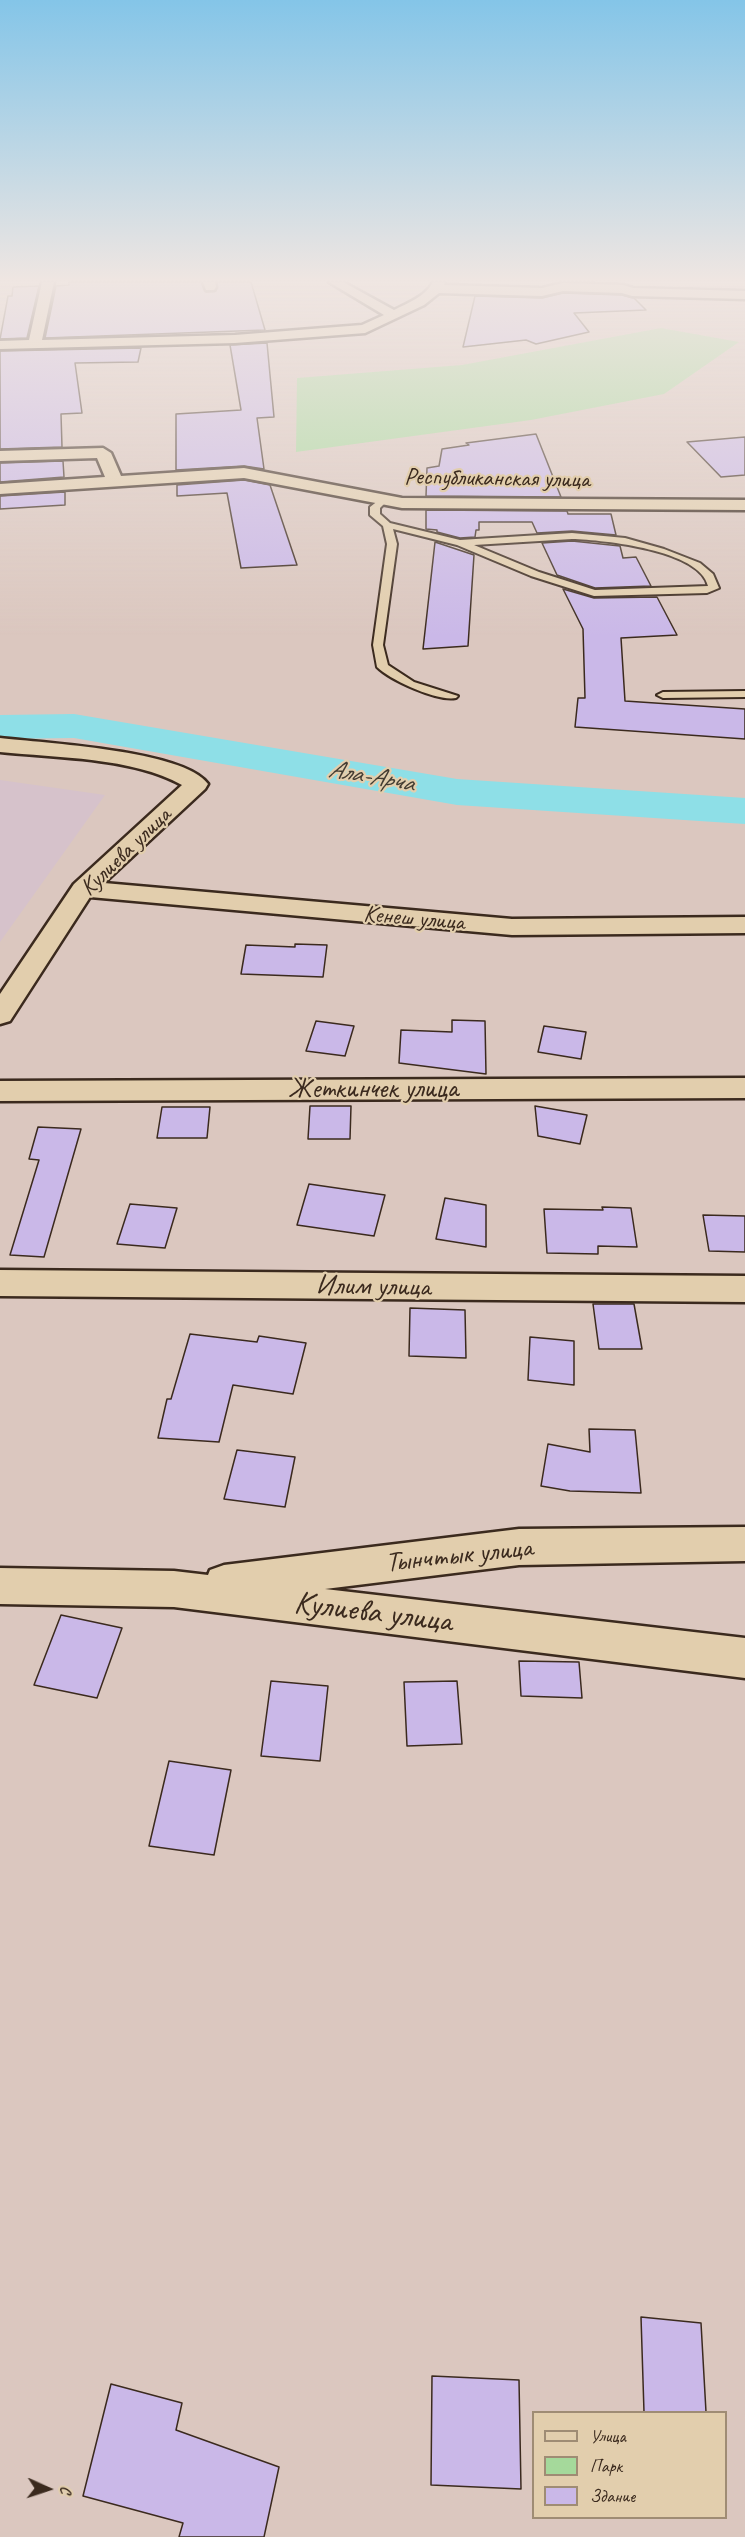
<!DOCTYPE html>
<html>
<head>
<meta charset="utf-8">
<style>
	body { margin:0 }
	#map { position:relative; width:745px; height:2537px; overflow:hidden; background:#dbc7bf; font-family:Caveat,sans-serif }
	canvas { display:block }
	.legend { position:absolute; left:532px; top:2411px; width:195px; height:108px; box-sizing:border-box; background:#e2cead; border:2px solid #9f8c74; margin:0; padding:8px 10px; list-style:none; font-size:18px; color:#3b2a1e }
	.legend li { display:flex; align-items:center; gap:12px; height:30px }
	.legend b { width:30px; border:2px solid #9f8c74 }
	.north { position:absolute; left:18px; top:2459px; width:60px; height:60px; -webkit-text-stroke:4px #e2cead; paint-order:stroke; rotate:93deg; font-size:16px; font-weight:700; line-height:24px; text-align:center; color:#3b2a1e }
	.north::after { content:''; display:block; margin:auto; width:21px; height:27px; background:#3b2a1e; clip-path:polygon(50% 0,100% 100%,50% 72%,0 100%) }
</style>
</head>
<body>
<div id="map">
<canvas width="745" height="2537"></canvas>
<ul class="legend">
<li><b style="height:8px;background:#e2cead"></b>Улица</li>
<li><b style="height:16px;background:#a5d99b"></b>Парк</li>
<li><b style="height:16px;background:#cab8e8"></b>Здание</li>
</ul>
<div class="north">С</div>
</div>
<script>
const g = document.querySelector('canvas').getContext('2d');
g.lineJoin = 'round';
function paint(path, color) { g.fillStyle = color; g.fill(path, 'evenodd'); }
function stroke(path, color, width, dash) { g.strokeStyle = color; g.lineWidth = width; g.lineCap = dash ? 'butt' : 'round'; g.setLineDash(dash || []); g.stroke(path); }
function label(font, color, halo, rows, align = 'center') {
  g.font = font + ' Caveat,sans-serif'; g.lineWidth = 4.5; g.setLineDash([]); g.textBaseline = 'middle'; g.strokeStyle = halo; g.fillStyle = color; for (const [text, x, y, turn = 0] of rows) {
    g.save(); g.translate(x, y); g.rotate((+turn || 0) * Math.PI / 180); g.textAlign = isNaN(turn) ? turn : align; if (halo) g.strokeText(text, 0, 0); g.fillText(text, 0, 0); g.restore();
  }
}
paint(new Path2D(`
	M0,780l105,15 -105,147z`), '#d6c2cb');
paint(new Path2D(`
	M661,328l78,14 -75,52 -133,26 -235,32 1,-74 165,-13z`), '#a5d99b');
paint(new Path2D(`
	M74,714l383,65 288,19v26l-288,-19 -383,-67 -74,1v-24z`), '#8edfe7');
const building = new Path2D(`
	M69,282h132l5,10 10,-1 1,-9h34l14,48 -220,8 11,-52 13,-1z
	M39,286l-12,52 -27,1 8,-43h4l1,-9z
	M563,293l59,2 12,3 12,12 -72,3 15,19 -53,12 -10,-4 -63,7 12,-51 67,2z
	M267,343l7,74 -17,1 7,51 -20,-3 -68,4v-56l65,-4 -11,-65z
	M141,348l-3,14 -63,1 7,50 -21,1 1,33 -62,2v-98z
	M536,434l25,63 -135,-1 1,-28 12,-2 3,-17 27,-4 -3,-2z
	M745,437v38l-24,2 -34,-35z
	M63,461l1,16 -64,5v-19z
	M244,480l26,5 27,80 -56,3 -14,-75 -50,3v-11z
	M65,492v13l-65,4v-13z
	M426,510l141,1 1,3h43l5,21 -44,-4 -35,2 -5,-11h-53v8h-3l-1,7 -15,1 -23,-6v-2l-11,-1z
	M572,541l48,5 3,12 13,-1 15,29 -56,2 -38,-13 -15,-32z
	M435,542l39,13 -6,91 -45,3z
	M563,589l31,9 63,-1 20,38 -56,3 4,63 120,8v30l-170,-12 3,-29h7l-2,-69z
	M295,944l32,1 -4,32 -82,-3 5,-29 49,2z
	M452,1020l33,1 1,53 -87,-11 2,-33 51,2z
	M316,1021l38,5 -9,30 -39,-5z
	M544,1026l42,6 -5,27 -43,-7z
	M310,1106h41l-1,33h-42z
	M535,1106l52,9 -7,29 -42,-8z
	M162,1107h48l-3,31h-50z
	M38,1127l43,2 -37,128 -34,-2 29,-95 -10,-1z
	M309,1184l76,11 -11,41 -77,-11z
	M445,1198l41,7v42l-50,-8z
	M130,1204l47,4 -12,40 -48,-4z
	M602,1207l29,1 6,39 -39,-1v8l-51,-1 -3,-44 59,1z
	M703,1215l42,1v36l-36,-1z
	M593,1304h41l8,45h-43z
	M410,1308l55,2 1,48 -57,-2z
	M190,1334l67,8 2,-6 47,7 -13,51 -60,-9 -14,57 -61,-4 9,-39h4z
	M530,1337l44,4v44l-46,-5z
	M589,1429l46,1 6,63 -71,-2 -29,-5 7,-42 42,8z
	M237,1450l58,7 -10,50 -61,-8z
	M61,1615l61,13 -25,70 -63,-13z
	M519,1661l60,1 3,36 -61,-2z
	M271,1681l57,5 -8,75 -59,-5z
	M457,1681l5,63 -55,2 -3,-64z
	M169,1761l62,9 -17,85 -65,-9z
	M641,2317l60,6 5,89h-62z
	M432,2376l87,4 2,109 -90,-4z
	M111,2384l71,19 -6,27 103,37 -15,70h-85l4,-14 -100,-27z`);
paint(building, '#cab8e8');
stroke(building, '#3b2a1e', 1.5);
const lane = new Path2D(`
	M383,497l5,3 -8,8v6l10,9 70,17 112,-7 53,5 39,11 36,14 13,11 6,14 -12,5 -113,3 -63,-20 -74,-31 -64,-16 4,15 -14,101 5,20 26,17 44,14 -2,2c-18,4 -66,-18 -79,-31l-4,-22 14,-101 -4,-18 -13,-11v-8zM572,539c32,1 128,11 136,47l-113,4 -56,-18 -65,-27z
	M745,691v6l-82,1 -6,-3 6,-3z`);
const street = new Path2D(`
	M42,282h12l-12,58 193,-5 127,-10 22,-10 -55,-33h14l51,28c14,-7 32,-14 39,-28h12l-1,3 98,3 21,-5 60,2 10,3 112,3v8l-113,-3 -10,-3 -59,-2 -21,5 -103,-3 -15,12 -59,28 -130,10 -235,6v-8l29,-1z
	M203,282h12l1,5 -2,3h-8z
	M103,448l8,5 10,23 123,-8 158,30 343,2v10l-343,-2 -158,-30 -244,16v-10l105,-7 -8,-19 -97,3v-10z
	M0,738c42,5 185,12 208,46l-3,5 -101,94 408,36 233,-2v16l-233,2 -422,-38 -80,124 -10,3v-30l74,-110 108,-99c-50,-28 -125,-27 -182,-33z
	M745,1078v20l-745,3v-20z
	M0,1270l745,6v26l-745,-6z
	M745,1527v34l-226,4 -194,24 420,49v40l-571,-71 -174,-3v-36l174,3 34,4 2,-5 14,-5 295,-36z`);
stroke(lane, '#3b2a1e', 4);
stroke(street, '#3b2a1e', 5);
paint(lane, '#e2cead');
paint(street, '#e2cead');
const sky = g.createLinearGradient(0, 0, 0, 637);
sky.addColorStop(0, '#84c5e8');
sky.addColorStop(0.44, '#efe6e2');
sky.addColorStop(1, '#efe6e200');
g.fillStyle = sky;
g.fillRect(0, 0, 745, 637);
label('24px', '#3b2a1e', '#e2cead', [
	["Республиканская улица",497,479,1],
	["Кулиева улица",126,852,-44],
	["Кенеш улица",414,919,5]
]);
label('italic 26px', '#433c32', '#e2cead', [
	["Ала-Арча",371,777,10]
]);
label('28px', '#3b2a1e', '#e2cead', [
	["Жеткинчек улица",373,1090],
	["Илим улица",373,1287,1],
	["Тынчтык улица",459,1556,-6]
]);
label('33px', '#3b2a1e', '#e2cead', [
	["Кулиева улица",373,1613,7]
]);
</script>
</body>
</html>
